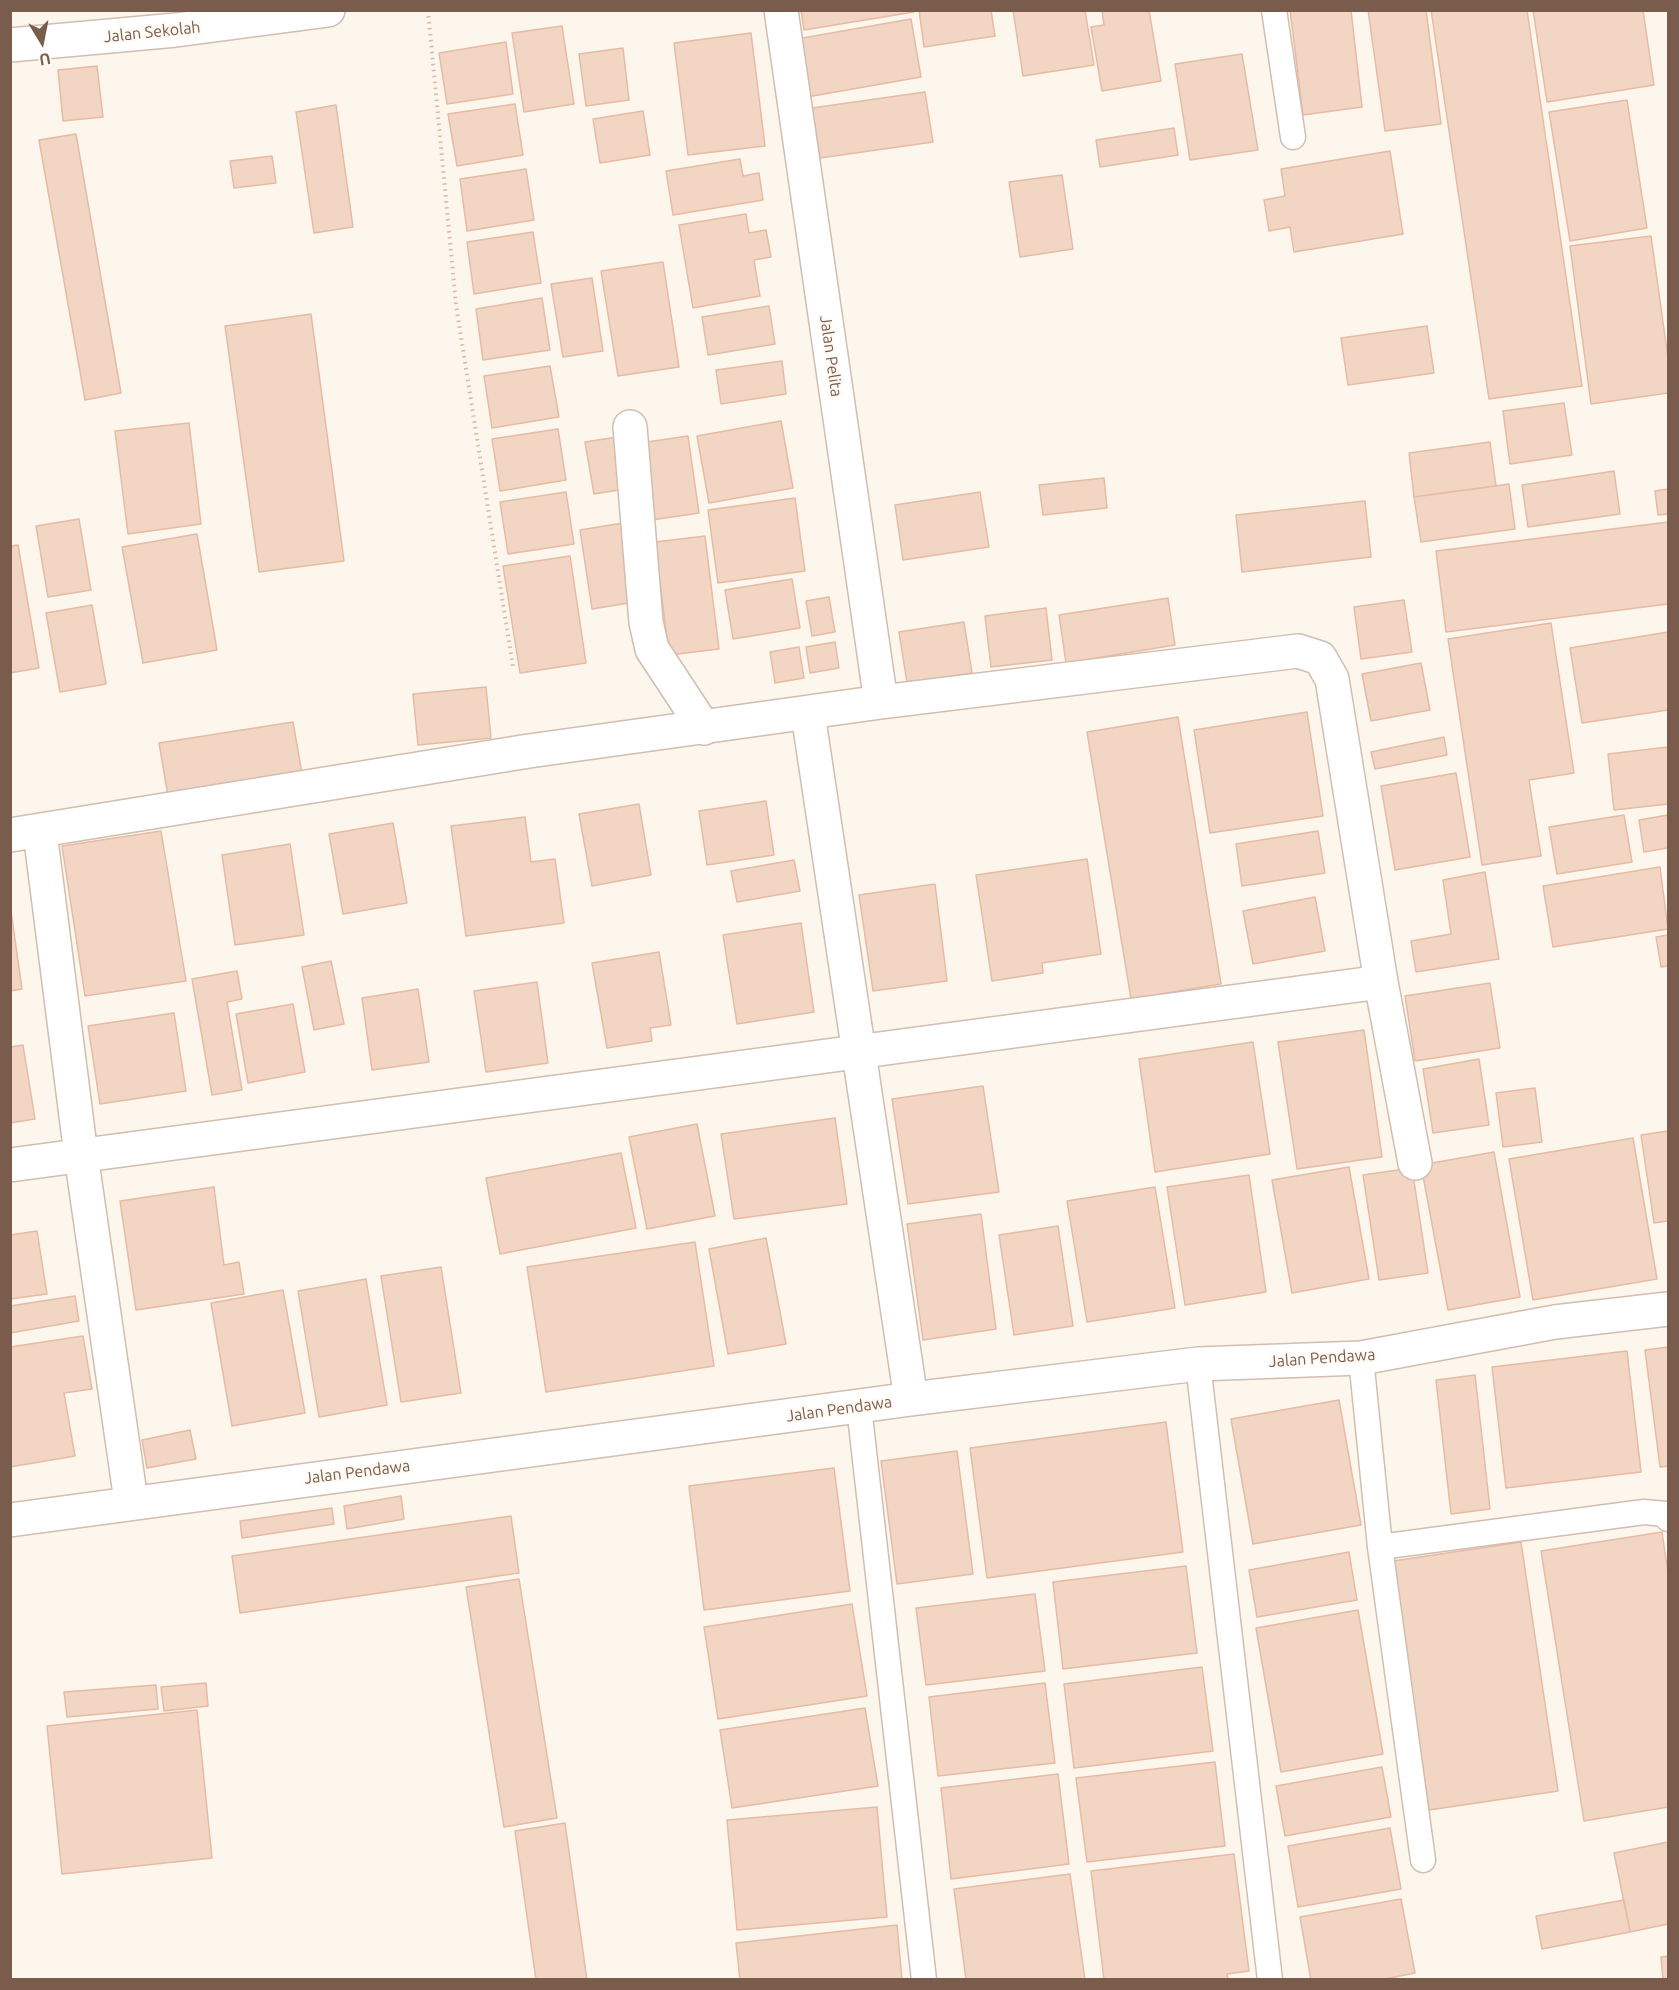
<!DOCTYPE html>
<html>
<head>
<meta charset="utf-8">
<style>
	body { margin:0 }
	#map { position:relative; width:1679px; height:1990px; overflow:hidden; background:#fdf6ec; font-family:Ubuntu,sans-serif }
	canvas { display:block }
	.frame { position:absolute; inset:0; border:12px solid #7a5c4d; pointer-events:none }
	.north { position:absolute; left:12px; top:12px; width:60px; height:60px; -webkit-text-stroke:4px #fffaf3; paint-order:stroke; rotate:170deg; font-size:16px; font-weight:700; line-height:24px; text-align:center; color:#7a5c4d }
	.north::after { content:''; display:block; margin:auto; width:21px; height:27px; background:#7a5c4d; clip-path:polygon(50% 0,100% 100%,50% 72%,0 100%) }
</style>
</head>
<body>
<div id="map">
<canvas width="1679" height="1990"></canvas>
<div class="frame"></div>
<div class="north">U</div>
</div>
<script>
const g = document.querySelector('canvas').getContext('2d');
g.lineJoin = 'round';
function paint(path, color) { g.fillStyle = color; g.fill(path, 'evenodd'); }
function stroke(path, color, width, dash) { g.strokeStyle = color; g.lineWidth = width; g.lineCap = dash ? 'butt' : 'round'; g.setLineDash(dash || []); g.stroke(path); }
function label(font, color, halo, rows, align = 'center') {
  g.font = font + ' Ubuntu,sans-serif'; g.lineWidth = 4.5; g.setLineDash([]); g.textBaseline = 'middle'; g.strokeStyle = halo; g.fillStyle = color; for (const [text, x, y, turn = 0] of rows) {
    g.save(); g.translate(x, y); g.rotate((+turn || 0) * Math.PI / 180); g.textAlign = isNaN(turn) ? turn : align; if (halo) g.strokeText(text, 0, 0); g.fillText(text, 0, 0); g.restore();
  }
}
const building = new Path2D(`
	M801,10h113v2l-110,18z
	M919,10h72l4,26 -71,11z
	M1013,10h72l9,55 -71,11z
	M1102,10h47l12,71 -59,10 -11,-64 13,-2z
	M1290,10h61l11,97 -59,8z
	M1368,10h58l15,114 -56,7z
	M1431,10h96l55,376 -93,13z
	M1533,10h110l11,75 -107,17z
	M911,19l10,58 -114,20 -10,-58z
	M562,26l12,78 -50,8 -12,-79z
	M751,33l14,113 -77,9 -14,-112z
	M506,42l7,52 -66,10 -8,-51z
	M623,48l6,52 -43,6 -7,-52z
	M1242,54l16,96 -68,10 -15,-96z
	M97,66l6,51 -40,4 -5,-51z
	M925,92l8,50 -113,16 -8,-50z
	M1627,100l20,128 -77,13 -21,-129z
	M515,104l8,51 -66,11 -9,-52z
	M336,105l17,122 -39,6 -18,-121z
	M643,111l7,44 -50,8 -7,-44z
	M1174,128l4,27 -78,12 -4,-27z
	M76,134l45,259 -36,7 -46,-260z
	M1390,151l13,83 -109,18 -4,-25 -21,4 -5,-31 21,-4 -4,-27z
	M272,156l4,27 -42,5 -4,-27z
	M740,159l3,17 16,-3 4,27 -90,15 -7,-44z
	M526,169l8,51 -67,11 -7,-52z
	M1062,175l11,74 -53,8 -11,-75z
	M746,214l3,19 17,-3 5,27 -17,3 6,36 -67,12 -14,-83z
	M533,232l8,51 -67,11 -7,-52z
	M1651,236l17,122v35l-77,11 -21,-158z
	M663,262l16,105 -61,9 -17,-105z
	M592,278l11,73 -40,6 -12,-73z
	M542,298l8,52 -67,10 -7,-51z
	M769,306l6,38 -67,11 -6,-38z
	M311,314l33,247 -85,11 -34,-246z
	M1427,326l7,47 -86,12 -7,-47z
	M782,361l4,33 -65,10 -5,-34z
	M550,366l9,51 -67,11 -8,-52z
	M1564,403l8,52 -62,9 -7,-53z
	M781,421l12,67 -84,15 -12,-67z
	M189,423l12,101 -73,10 -13,-103z
	M558,429l8,51 -66,11 -8,-52z
	M623,436l8,52 -37,6 -9,-52z
	M688,436l11,77 -54,8 -12,-77z
	M1490,442l6,44 -82,11 -5,-44z
	M1614,471l6,43 -92,13 -6,-42z
	M1104,478l3,30 -64,7 -4,-30z
	M1509,484l6,45 -94,13 -7,-45z
	M1668,489v25l-10,1 -3,-24z
	M566,492l8,52 -66,10 -8,-52z
	M980,492l9,55 -86,13 -8,-55z
	M795,498l10,73 -87,12 -10,-73z
	M1365,501l6,56 -129,15 -6,-57z
	M79,519l12,71 -43,7 -12,-71z
	M1668,522v82l-222,28 -10,-81z
	M623,523l12,79 -43,7 -12,-79z
	M197,534l20,116 -74,13 -21,-116z
	M705,536l14,113 -50,6 -14,-113z
	M18,545l21,123 -29,5v-127z
	M570,556l16,107 -66,10 -17,-107z
	M792,579l8,49 -67,11 -8,-49z
	M829,597l6,35 -23,4 -6,-35z
	M1168,598l7,47 -109,18 -7,-48z
	M1404,600l8,52 -51,7 -7,-52z
	M92,605l14,79 -46,8 -14,-79z
	M1046,608l6,52 -61,7 -6,-51z
	M964,622l8,51 -65,10 -8,-51z
	M1551,623l23,150 -45,7 12,76 -59,9 -34,-226z
	M1668,632v78l-86,13 -12,-75z
	M835,642l4,26 -29,5 -4,-26z
	M799,647l5,31 -29,5 -5,-31z
	M1421,663l9,47 -59,11 -9,-47z
	M486,687l5,51 -73,7 -5,-51z
	M1307,712l16,104 -113,17 -16,-103z
	M1178,717l43,267 -90,15 -44,-267z
	M293,722l9,52 -134,22 -9,-53z
	M1444,737l3,18 -72,14 -4,-17z
	M1668,747v57l-54,6 -6,-56z
	M1456,773l14,84 -75,13 -14,-84z
	M766,801l8,54 -67,10 -8,-54z
	M639,804l12,71 -59,11 -13,-72z
	M1624,815l8,47 -75,12 -8,-47z
	M1668,815v33l-24,4 -5,-32z
	M525,817l6,45 24,-3 9,64 -98,13 -15,-110z
	M393,823l14,80 -64,11 -14,-80z
	M161,831l25,150 -101,15 -23,-150z
	M1318,831l7,42 -83,13 -6,-42z
	M290,844l14,91 -69,10 -13,-90z
	M1087,859l14,95 -59,9 1,10 -51,8 -16,-106z
	M794,860l6,31 -63,11 -6,-31z
	M1660,867l8,62 -115,18 -10,-61z
	M1485,872l14,87 -83,13 -5,-31 40,-7 -8,-54z
	M935,884l12,97 -74,10 -14,-96z
	M1315,897l10,54 -72,13 -10,-53z
	M10,904l12,85 -12,2z
	M801,923l13,89 -77,12 -14,-89z
	M1668,935v31l-7,1 -5,-30z
	M659,952l12,73 -21,3 2,13 -45,7 -15,-85z
	M331,961l13,63 -30,6 -12,-63z
	M237,971l5,28 -15,3 15,88 -30,5 -20,-116z
	M537,982l11,81 -62,9 -12,-81z
	M1490,983l10,65 -85,13 -10,-65z
	M418,989l11,73 -57,8 -10,-72z
	M293,1004l12,68 -57,11 -12,-69z
	M174,1013l12,78 -86,13 -12,-78z
	M1364,1030l18,127 -85,12 -19,-127z
	M1253,1042l17,112 -115,18 -16,-113z
	M23,1045l12,74 -25,4v-76z
	M1479,1059l10,66 -56,8 -10,-64z
	M983,1086l16,106 -91,12 -16,-105z
	M1535,1088l7,54 -39,5 -7,-54z
	M835,1118l12,86 -113,15 -13,-85z
	M697,1124l18,92 -68,13 -18,-92z
	M1668,1131v90l-14,2 -13,-88z
	M1633,1138l24,141 -124,21 -24,-141z
	M1494,1152l26,145 -72,13 -27,-145z
	M621,1153l15,75 -136,26 -14,-76z
	M1349,1167l20,112 -77,14 -20,-113z
	M1412,1168l16,105 -49,7 -16,-105z
	M1249,1175l17,117 -81,13 -18,-118z
	M214,1187l10,78 15,-3 5,32 -108,16 -16,-109z
	M1155,1187l20,121 -88,14 -20,-121z
	M981,1214l15,115 -73,11 -16,-116z
	M1058,1226l15,100 -59,9 -15,-100z
	M37,1231l10,63 -37,5v-64z
	M766,1238l20,106 -58,10 -19,-105z
	M695,1242l19,124 -168,26 -19,-125z
	M441,1267l20,126 -60,9 -20,-126z
	M366,1279l21,126 -68,12 -21,-126z
	M283,1290l22,123 -73,13 -21,-123z
	M75,1296l4,25 -69,12v-27z
	M83,1336l9,53 -28,4 11,63 -65,11v-120z
	M1668,1347v119l-8,1 -15,-117z
	M1627,1351l14,121 -135,16 -14,-121z
	M1475,1375l15,134 -39,5 -15,-134z
	M1339,1400l22,125 -108,19 -22,-125z
	M1166,1422l17,130 -196,26 -17,-130z
	M190,1430l6,29 -49,9 -5,-28z
	M957,1451l16,123 -76,10 -16,-123z
	M834,1468l16,123 -146,19 -15,-124z
	M401,1496l3,23 -57,10 -3,-23z
	M332,1508l2,16 -92,14 -2,-17z
	M511,1516l8,57 -279,40 -8,-57z
	M1662,1532l6,41v234l-84,14 -43,-270z
	M1521,1542l37,249 -129,19 -36,-249z
	M1349,1552l8,48 -100,17 -8,-47z
	M1186,1566l11,87 -134,16 -10,-87z
	M519,1579l38,239 -53,9 -38,-240z
	M1035,1594l10,77 -119,14 -10,-77z
	M852,1604l15,92 -149,23 -14,-92z
	M1358,1610l25,144 -102,18 -25,-144z
	M1202,1667l11,84 -139,17 -10,-84z
	M206,1683l2,23 -44,5 -3,-24z
	M1045,1683l10,80 -117,13 -9,-79z
	M156,1685l2,24 -91,8 -3,-25z
	M865,1708l13,78 -146,22 -12,-78z
	M197,1710l15,148 -150,16 -15,-148z
	M1215,1762l10,84 -138,16 -11,-84z
	M1382,1767l9,50 -106,19 -9,-50z
	M1058,1774l11,90 -118,15 -10,-91z
	M877,1807l10,110 -150,13 -10,-110z
	M565,1823l22,157h-51l-21,-149z
	M1390,1828l11,61 -103,18 -10,-61z
	M1668,1842v82l-38,8 -16,-79z
	M1234,1854l15,117 -22,3 1,6h-124l-13,-109z
	M1070,1874l15,106h-119l-12,-91z
	M1401,1899l14,74 -35,7h-69l-11,-63z
	M1624,1900l6,32 -88,17 -6,-33z
	M897,1925l5,55h-162l-4,-37z
	M1668,1956v24h-5l-2,-23z`);
paint(building, '#f3d5c3');
stroke(building, '#e6bba3', 1.5);
const lane = new Path2D(`
	M1274,10l19,127
	M1361,1358l19,189 43,313
	M1198,1364l72,616
	M859,1407l65,573
	M1380,1547l264,-35 22,2 2,5`);
const street = new Path2D(`
	M781,10l100,692
	M10,45l166,-15 152,-20
	M630,427l16,195 6,27 52,79
	M808,714l103,685
	M40,832l41,323 50,346
	M10,835l519,-84 352,-49 417,-51 22,7 12,21 49,303 34,181
	M10,1165l1371,-183
	M10,1520l901,-121 287,-35 163,-6 194,-36 113,-13`);
stroke(lane, '#d1beb0', 27);
stroke(street, '#d1beb0', 36);
stroke(new Path2D(`
	M428,10l28,295 57,362`), '#d9b8a5', 4, [1.5, 4.5]);
stroke(lane, '#fff', 24);
stroke(street, '#fff', 33);
label('16px', '#7a5c4d', '#fffaf3', [
	["Jalan Sekolah",152,32,-6],
	["Jalan Pelita",831,356,82],
	["Jalan Pendawa",1322,1358,-4],
	["Jalan Pendawa",839,1409,-8],
	["Jalan Pendawa",357,1472,-7]
]);
</script>
</body>
</html>
